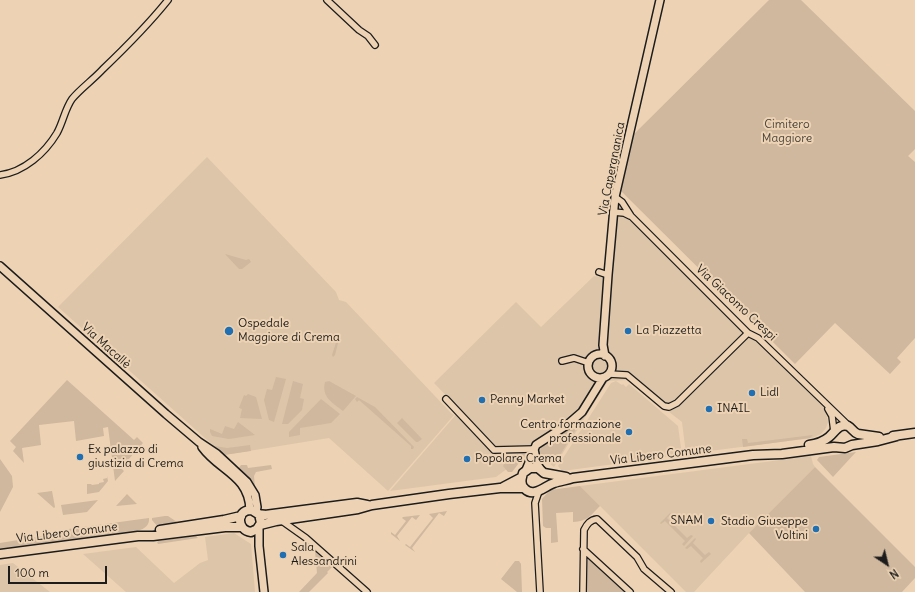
<!DOCTYPE html>
<html>
<head>
<meta charset="utf-8">
<style>
	body { margin:0 }
	#map { position:relative; width:915px; height:592px; overflow:hidden; background:#edd3b4; font-family:Delius,sans-serif }
	canvas { display:block }
	.north { position:absolute; left:867px; top:544px; width:40px; height:40px; -webkit-text-stroke:3px #edd3b4; paint-order:stroke; rotate:145deg; font-size:11px; font-weight:700; line-height:16px; text-align:center; color:#1c1c1c }
	.north::after { content:''; display:block; margin:auto; width:14px; height:18px; background:#1c1c1c; clip-path:polygon(50% 0,100% 100%,50% 72%,0 100%) }
	.scale { position:absolute; left:8px; top:566px; width:99px; height:18px; box-sizing:border-box; border:2px solid #1c1c1c; border-top:0; padding-left:5px; font-size:12px; line-height:14px; white-space:nowrap; color:#1c1c1c; -webkit-text-stroke:3px #edd3b4; paint-order:stroke }
</style>
</head>
<body>
<div id="map">
<canvas width="915" height="592"></canvas>
<div class="north">N</div>
<div class="scale">100 m</div>
</div>
<script>
const g = document.querySelector('canvas').getContext('2d');
g.lineJoin = 'round';
function paint(path, color) { g.fillStyle = color; g.fill(path, 'evenodd'); }
function stroke(path, color, width, dash) { g.strokeStyle = color; g.lineWidth = width; g.lineCap = dash ? 'butt' : 'round'; g.setLineDash(dash || []); g.stroke(path); }
function label(font, color, halo, rows, align = 'center') {
  g.font = font + ' Delius,sans-serif'; g.lineWidth = 4; g.setLineDash([]); g.textBaseline = 'middle'; g.strokeStyle = halo; g.fillStyle = color; for (const [text, x, y, turn = 0] of rows) {
    g.save(); g.translate(x, y); g.rotate((+turn || 0) * Math.PI / 180); g.textAlign = isNaN(turn) ? turn : align; if (halo) g.strokeText(text, 0, 0); g.fillText(text, 0, 0); g.restore();
  }
}
paint(new Path2D(`
	M207,157l129,135 3,8 7,2 105,111 3,2 -66,76 -59,-53 -105,17 -166,-148z
	M618,201l208,207 2,14 -2,6 -5,6 -9,4 -126,16 -4,-32 -54,-42 -20,1 -54,86 -15,-12 -15,1 -28,21 -106,14 70,-81 -26,-27 82,-81 25,25 53,-51 16,2z
	M616,381l6,4 1,-1 3,3 3,-3 49,42 4,29 -120,16 -4,-5 53,-83z
	M811,456l2,8 2,3 -66,66 -55,59h-8l-106,-106z
	M234,533l17,11 4,48h-129l-43,-38 53,-7 38,36 26,-20 8,-3 -3,-23z
	M13,563l37,29h-50v-27z`), '#ddc5a9');
paint(new Path2D(`
	M769,0h32l114,111v38l-7,7 7,6v176l-18,20 4,4 -11,12 -55,-51 -40,41 -175,-174 11,-53z
	M225,254l21,6 3,-1 2,3 -9,7h-3z
	M339,333l1,2 -5,20 -2,2 -1,-2z
	M276,377l10,2 -12,43 -5,-2 -5,-20 3,-11 5,1z
	M67,380l67,60 3,-3 6,6 -22,25 3,3 -9,10 -7,-54 -5,1 1,8 -28,5 -2,-20 -35,4 2,20 -19,3 2,15 -11,-12 3,-4 -6,-6z
	M293,381l10,3 -3,14 4,1 -2,11 -14,14h-6z
	M329,381l27,15 -13,15c-10,-8 -22,-14 -18,-29z
	M248,394l8,3 6,22 -22,-1 2,-9 -3,-1 5,-13 2,1z
	M357,397l18,10 39,40 -1,2h-2v-3l-52,-46 -2,2 -2,-3z
	M321,399l19,15 -9,9 -31,5v7l-11,2v-5z
	M588,410l-33,53h-5l-10,-10v-2c4,-11 18,-14 27,-20 8,-6 15,-13 21,-21z
	M402,418l20,21 -4,3h-2l-19,-19z
	M238,422l17,13 -26,4 -17,-3 -2,-4v-3l12,5 3,-8 9,3z
	M813,435l-3,3 -67,9 -1,-8h5l1,4z
	M250,445l1,6 -27,4 -9,-9 12,2z
	M856,452l-23,25 -16,-17 2,-3z
	M523,453l4,3 -5,3 -10,13h-4l-5,-6 5,-10z
	M0,459l12,17 1,11 -13,25z
	M241,465h6l1,3 23,-3 1,4 -16,3 -2,4 1,11 -11,-12 -6,-6z
	M815,467l100,100v11l-13,14h-97l-56,-59z
	M107,476l1,5 -9,11 -12,2v-10h4l1,1 7,-1v-1l5,-1 -1,-3 4,-1z
	M580,486l20,20c-10,10 -12,15 -27,16v-10l-17,1 2,29 -7,1v-15h-5l-3,-2 -1,-27 8,-9z
	M52,491l3,16 -1,1 -17,-15z
	M127,494l10,10 -21,2z
	M98,500l-11,12 -24,3 -2,-10z
	M447,511l-3,5 -5,-3 -27,35 3,4 -10,-7 1,-1 4,3 23,-29 -4,-4z
	M670,513l1,1 -4,4 20,20 4,-3 2,1 -9,10 -2,-2 3,-3 -20,-20 -4,3 -1,-1z
	M420,515l-4,5 -4,-3 -15,19 3,5 -9,-7v-2l4,3 11,-14 -4,-3 1,-1z
	M165,516h3l9,6 44,-5v1l-63,9 -6,-7v-2z
	M149,518c1,11 -11,13 -20,15l-129,17v-7l55,-9 6,-4z
	M196,536l2,2 -40,6 -1,-2 1,-1z
	M695,538l1,1 -3,4 12,12 4,-3 2,2 -10,9 -1,-2 3,-3 -12,-12 -4,3 -2,-1z
	M315,551l17,16 -5,5 1,1 -19,19h-10l18,-19z
	M591,558l34,34h-39l-1,-28 1,-4z
	M515,561h4l2,3 1,28h-5l-16,-13z`), '#cfb89e');
const minor = new Path2D(`
	M327,0l32,30 9,6 7,9
	M0,175c24,-3 45,-22 57,-42 6,-11 8,-24 15,-34 8,-10 22,-20 31,-30 23,-22 45,-44 65,-69
	M615,197l7,5 9,14 117,117 10,5 92,89
	M613,212l11,1 6,3
	M599,272l9,3
	M562,361l12,-3 15,5
	M609,374l18,1 37,31 5,1 8,-4 71,-70
	M446,399l48,51 40,-1
	M828,409l4,7 2,16
	M539,491l-4,12 5,89
	M282,521l24,17 61,54
	M583,549l47,43
	M583,592l1,-62c3,-6 6,-10 13,-11l40,38 7,12 27,23`);
const tertiary = new Path2D(`
	M0,266l166,148 33,28 18,12 30,28 8,13 2,12 -1,5
	M588 366a12 12 0 1 1 24 0a12 12 0 1 1-24 0Z
	M605,356l-2,-11 5,-70 7,-78 45,-197
	M202,447c17,24 47,28 48,63
	M534,449l3,15 4,6
	M526,470l10,-25 31,-20 15,-13 21,-34
	M259,527v19l5,46`);
const secondary = new Path2D(`
	M893,436l22,-3
	M809,445c7,-1 14,-3 20,-8 6,-5 10,-14 19,-11 4,2 5,6 10,8l21,3
	M522,477c-1,4 -1,9 3,12 9,9 20,-3 29,-6 6,-2 13,-3 19,-5l180,-23 29,-1 52,-7 11,1 7,-3 26,-4 19,-5
	M503,487l19,-10 1,-4 7,-5h8l6,5 22,4
	M259,514l2,9 -4,6 -6,3c-14,-2 -15,-21 -1,-22 4,0 5,3 9,4 2,1 4,0 6,1l92,-12 10,2
	M260,525l16,-4 82,-12 14,-4 77,-11 51,-6h24
	M160,530l64,-10 17,-4
	M0,554l138,-18h15l72,-9h17`);
stroke(minor, '#1c1c1c', 8);
stroke(tertiary, '#1c1c1c', 10);
stroke(secondary, '#1c1c1c', 11);
stroke(minor, '#edd3b4', 5.5);
stroke(tertiary, '#edd3b4', 7);
stroke(secondary, '#edd3b4', 8);
for (const [x, y, r, color] of [
	[229,331,5,"#1f6fb2"],
	[628,331,4,"#1f6fb2"],
	[752,393,4,"#1f6fb2"],
	[482,400,4,"#1f6fb2"],
	[709,409,4,"#1f6fb2"],
	[629,432,4,"#1f6fb2"],
	[80,457,4,"#1f6fb2"],
	[467,459,4,"#1f6fb2"],
	[711,521,4,"#1f6fb2"],
	[816,529,4,"#1f6fb2"],
	[283,555,4,"#1f6fb2"]
]) { const dot = new Path2D(); dot.arc(x, y, r, 0, 2 * Math.PI); g.fillStyle = color; g.fill(dot); stroke(dot, '#edd3b4', 1.5); }
label('12px', '#49433c', '#edd3b4', [
	["Cimitero",787,125],
	["Maggiore",787,139]
]);
label('12px', '#1c1c1c', '#edd3b4', [
	["Via Capergnanica",612,169,-79],
	["Via Giacomo Crespi",736,303,43],
	["Via Macallè",106,346,42],
	["Via Libero Comune",661,455,-7],
	["Via Libero Comune",67,533,-7]
]);
label('12px', '#1c1c1c', '#edd3b4', [
	["Ospedale",238,324],
	["Maggiore di Crema",238,338],
	["La Piazzetta",636,331],
	["Lidl",760,393],
	["Penny Market",490,400],
	["INAIL",717,409],
	["Centro formazione",621,425,"right"],
	["professionale",621,439,"right"],
	["Ex palazzo di",88,450],
	["giustizia di Crema",88,464],
	["Popolare Crema",475,459],
	["SNAM",703,521,"right"],
	["Stadio Giuseppe",808,522,"right"],
	["Voltini",808,536,"right"],
	["Sala",291,548],
	["Alessandrini",291,562]
], 'left');
</script>
</body>
</html>
